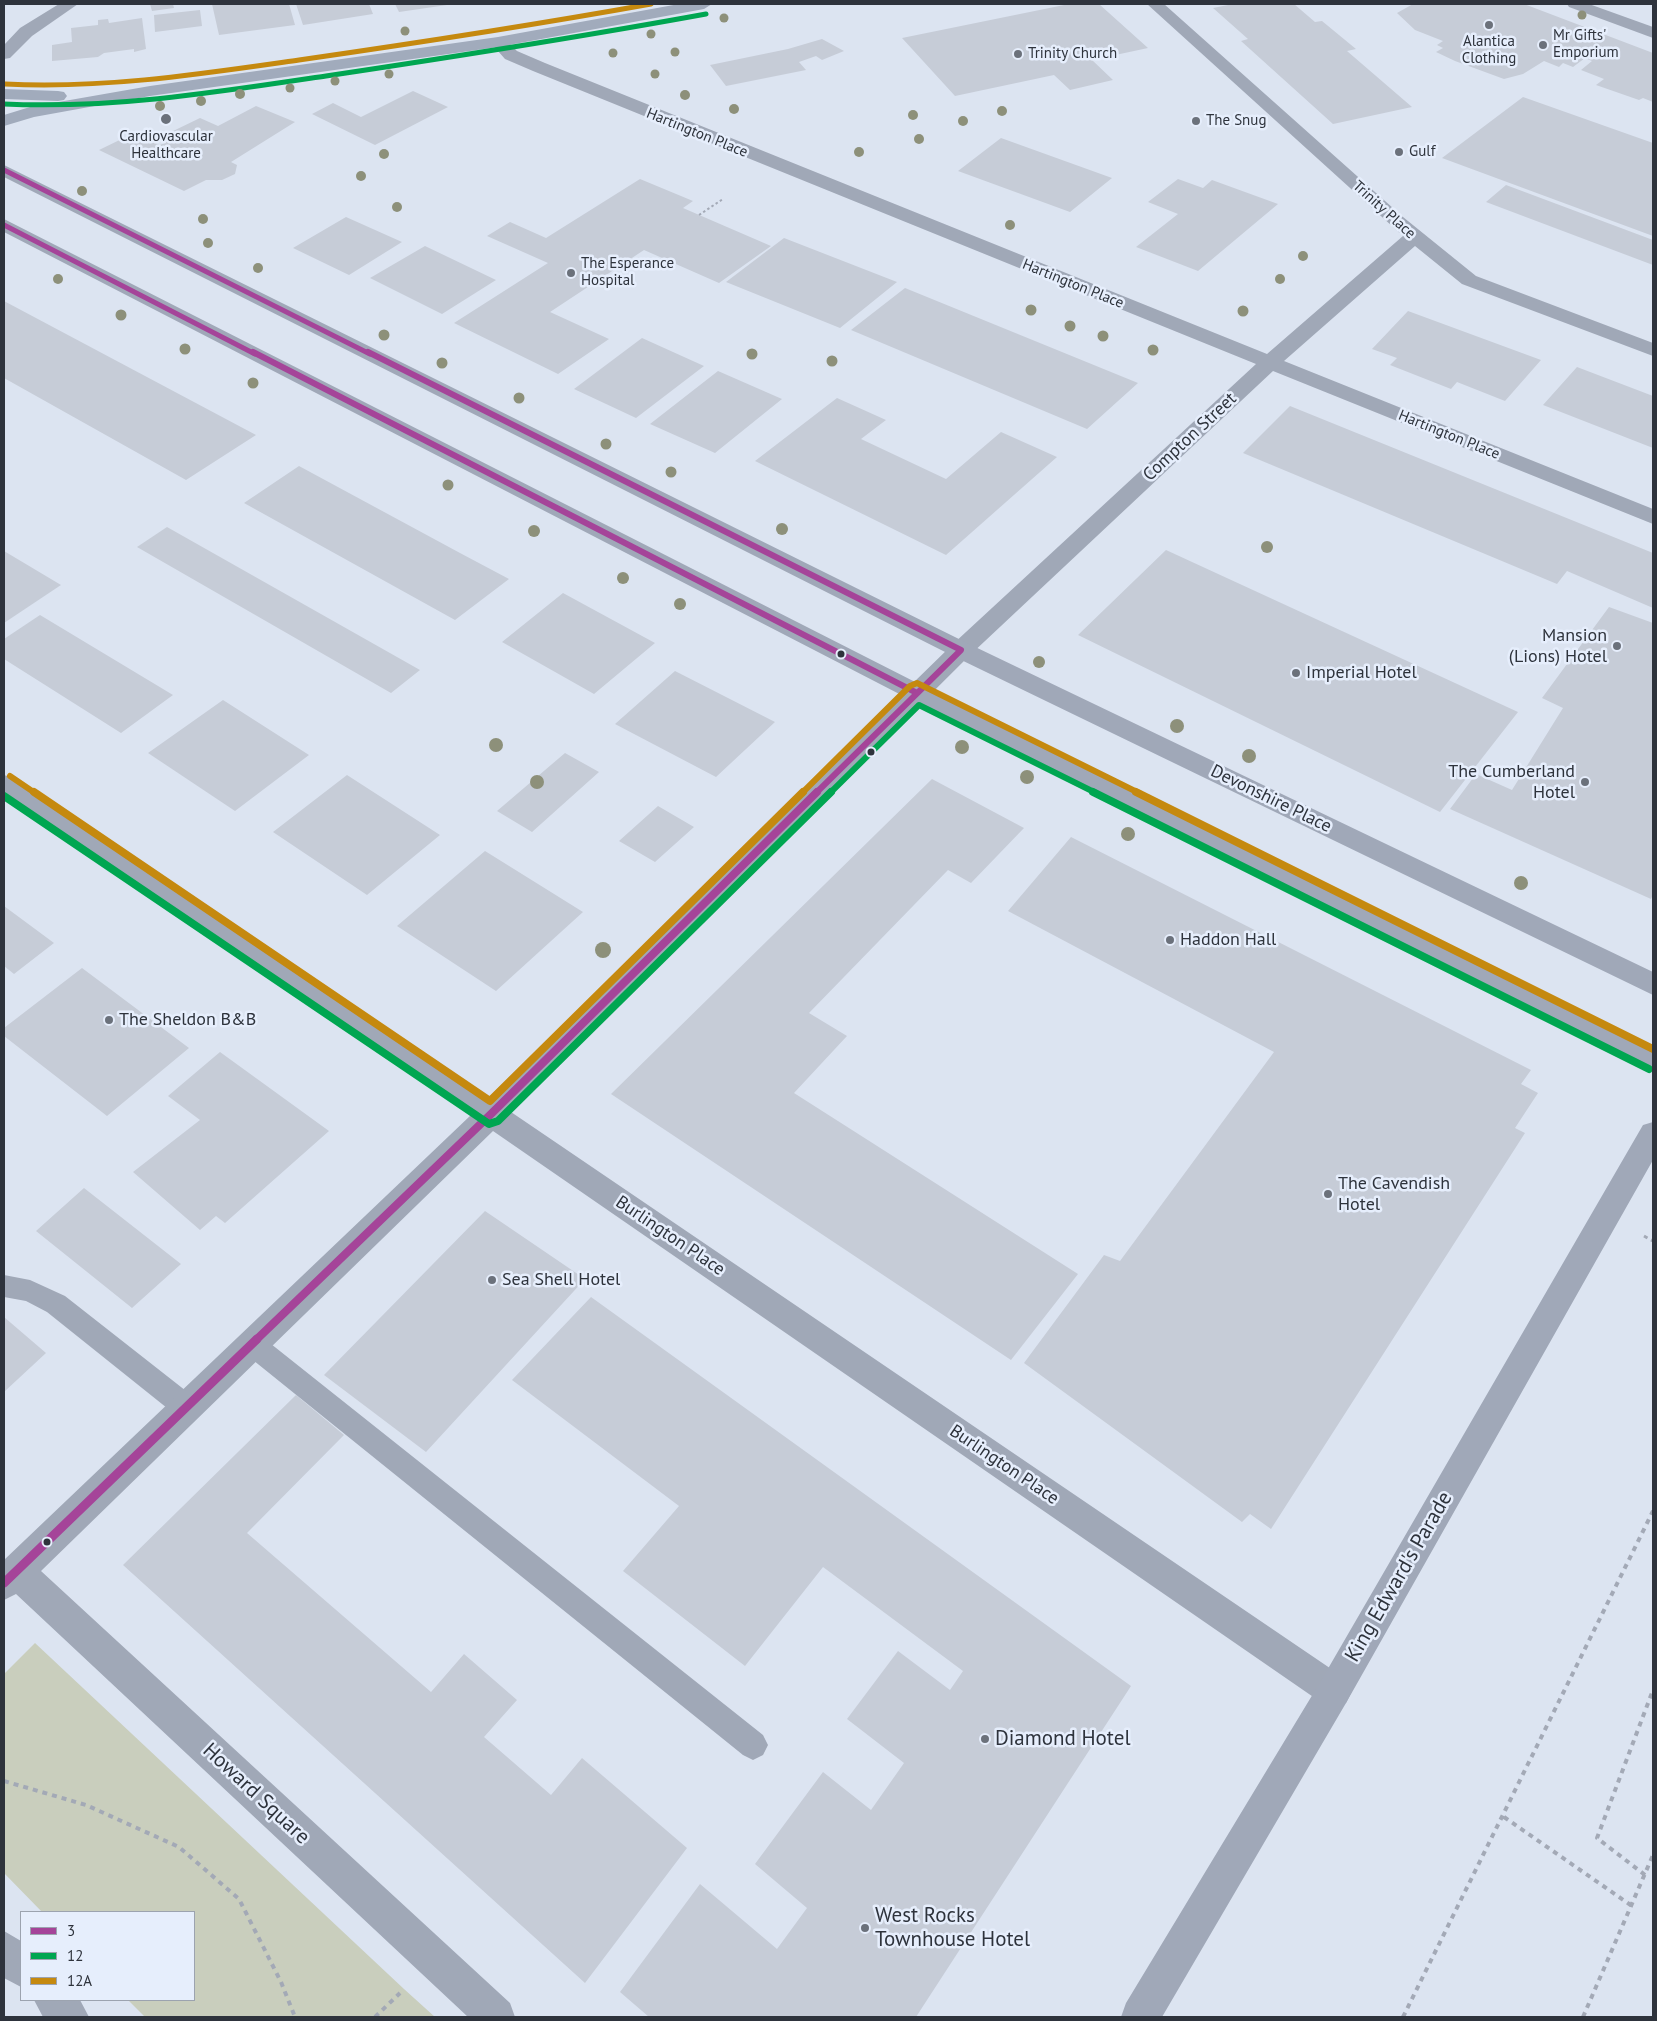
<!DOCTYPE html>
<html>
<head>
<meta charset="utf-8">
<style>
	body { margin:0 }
	#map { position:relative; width:1657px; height:2021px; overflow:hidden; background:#dce4f1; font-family:"PT Sans",sans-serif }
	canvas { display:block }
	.frame { position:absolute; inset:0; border:5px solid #2e333c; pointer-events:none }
	.legend { position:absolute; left:20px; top:1911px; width:175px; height:90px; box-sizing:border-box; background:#e6eefc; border:1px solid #9ca3af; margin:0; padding:6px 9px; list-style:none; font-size:15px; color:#2e333c }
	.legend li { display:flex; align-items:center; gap:10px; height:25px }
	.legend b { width:25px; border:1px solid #9ca3af }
</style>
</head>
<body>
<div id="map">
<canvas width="1657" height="2021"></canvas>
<div class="frame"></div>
<ul class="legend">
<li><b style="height:6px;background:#a54499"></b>3</li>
<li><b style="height:6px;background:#00a651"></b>12</li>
<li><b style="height:6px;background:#c5890f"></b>12A</li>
</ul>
</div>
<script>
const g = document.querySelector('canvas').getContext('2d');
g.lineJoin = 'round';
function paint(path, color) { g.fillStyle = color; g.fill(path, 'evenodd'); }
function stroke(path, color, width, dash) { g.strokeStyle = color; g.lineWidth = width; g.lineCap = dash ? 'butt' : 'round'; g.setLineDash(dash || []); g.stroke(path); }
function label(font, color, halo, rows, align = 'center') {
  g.font = font + ' "PT Sans",sans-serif'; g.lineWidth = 5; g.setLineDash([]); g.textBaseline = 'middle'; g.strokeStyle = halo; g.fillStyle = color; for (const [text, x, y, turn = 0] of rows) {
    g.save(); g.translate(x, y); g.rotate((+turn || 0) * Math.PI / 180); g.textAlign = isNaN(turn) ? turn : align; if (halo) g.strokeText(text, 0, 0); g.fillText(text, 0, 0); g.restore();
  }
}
paint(new Path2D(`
	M35,1643l369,346 31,28h-290l-17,-17h66v-88h-152l-38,-39v-199z`), '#c9cebd');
paint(new Path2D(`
	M150,4h23l1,4 -22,3z
	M212,4h77l6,21 -76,10z
	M296,4h73l4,10 -70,11z
	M395,4h52v1l-48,7z
	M1069,4h30l49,44 -56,12 21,20 -43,10 -16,-15 -99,21 -53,-58z
	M1233,4h61l21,18 7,-1 34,28 -9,2 65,56 -79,17 -92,-83 7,-2 -35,-31z
	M1413,4h111l129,49v49l-10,-4 -4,2 -43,-15 8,-6 -23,-9 11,-9 -7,-3 -12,9 -10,-4 -4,4 -15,-6 -21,13 -19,5 -49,-18 -19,-9 7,-4 -6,-3 6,-4 -28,-11 -18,-17z
	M200,10l2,16 -47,6 -1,-17z
	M142,18l4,31 -12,3v-3l-30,4 -6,4 -46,4v-16l20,-3 -1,-14 27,-3v-5l10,-1 1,4z
	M822,39l22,12 -22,9 -6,-4 -17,6 7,8 -80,16 -16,-21 78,-16z
	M413,91l35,16 -73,38 -63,-31 21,-11 28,14z
	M1523,97l130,46v93l-211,-78z
	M256,106l39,16 -64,40 6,3 -2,9 -13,6h-16l-22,11 -85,-41 35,-17 26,12 18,-9 -9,-3 31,-15 18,8z
	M1001,138l111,40 -42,34 -112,-41z
	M640,179l53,22 -10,7 88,38 -52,37 -75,-33 -94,62 59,27 -51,35 -104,-51 94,-60 -61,-27 23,-14 36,16z
	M1178,179l25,9 9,-8 66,24 -80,67 -62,-24 42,-33 -30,-12z
	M1506,185l147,55v25l-167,-63z
	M346,217l56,25 -53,33 -56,-27z
	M784,238l113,44 -57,46 -114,-46z
	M425,246l71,34 -54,34 -72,-36z
	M905,288l233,95 -51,46 -236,-99z
	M4,301l252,134 -70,45 -182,-102z
	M1408,311l133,49 -36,41 -48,-19 -6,7 -61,-24 7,-7 -25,-9z
	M642,338l62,28 -68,52 -62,-29z
	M1577,367l76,29v52l-110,-43z
	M718,371l64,28 -67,54 -65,-29z
	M837,398l49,22 -25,19 85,40 55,-47 56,25 -111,98 -191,-94z
	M1290,406l363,147v55l-86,-37 -10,13 -314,-131z
	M299,466l161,87 49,26 -54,41 -211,-117z
	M167,527l253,143 -29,23 -254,-146z
	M1166,550l352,162 -78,100 -362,-177z
	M4,551l57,34 -57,38z
	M563,593l92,50 -61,51 -92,-52z
	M1609,607l44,16v272l-2,4 -201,-90 26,-35 36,16 51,-82 -21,-10z
	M40,615l133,80 -52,38 -117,-74v-20z
	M675,671l100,51 -59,55 -101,-53z
	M223,700l86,55 -74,56 -87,-58z
	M565,753l34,19 -67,60 -35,-21z
	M347,775l93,60 -73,60 -94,-63z
	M932,779l92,49 -53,55 -23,-13 -139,143 38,23 -53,57 284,181 -67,86 -400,-266z
	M658,806l36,21 -39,35 -36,-21z
	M1071,837l460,233 -10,14 17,9 -23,35 10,5 -254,396 -21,-15 -8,8 -218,-159 80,-108 16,6 154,-209 -266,-141z
	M485,851l98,61 -87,79 -99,-65z
	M4,906l50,37 -40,31 -10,-8z
	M82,968l107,80 -82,68 -103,-80v-8z
	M220,1052l109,79 -104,92 -9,-7 -16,14 -67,-58 67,-52 -32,-24z
	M84,1188l97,76 -49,44 -96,-77z
	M485,1211l100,68 -159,173 -102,-77z
	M591,1297l540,389 -215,331h-267l-29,-25 80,-108 77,65 30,-41 -52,-44 68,-92 48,38 33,-47 -57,-44 51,-68 52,39 13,-19 -140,-104 -78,99 -122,-95 56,-65 -167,-126z
	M4,1317l42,36 -42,39z
	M296,1395l48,40 -97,98 184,159 33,-38 53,46 -33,37 67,58 31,-37 105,90 -102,135 -462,-418z`), '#c6ccd7');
stroke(new Path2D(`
	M699,215l24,-16`), '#a3a9b6', 2, [2.5, 2.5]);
stroke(new Path2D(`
	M1644,1236l9,5`), '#a3a9b6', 3, [4, 4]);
stroke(new Path2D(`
	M4,1781l82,24 93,42 60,52 42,83 14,35
	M1504,1817l128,89
	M1645,1875l-48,-37 56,-148
	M375,2017l25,-24
	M1403,2017l250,-506
	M1583,2017l70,-162`), '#a3a9b6', 4, [5, 5]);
paint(new Path2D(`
	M4,1275l26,5 35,16 130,102 4,9 -4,9 -9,3 -9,-3 -130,-104 -21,-11 -22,-4z
	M252,1332l9,4 502,399 5,10 -5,10 -10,5 -10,-5 -500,-403 -4,-8 4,-8z`), '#a0a8b7');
paint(new Path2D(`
	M1567,4h22l64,23v11l-84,-31z`), '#a0a8b7');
paint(new Path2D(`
	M1147,4h17l239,213 73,59 177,67v13l-191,-72 -47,-38 -131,115 369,148v15l-380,-153 -304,285 -458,456 835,567 6,12 -6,12 -12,6 -12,-6 -829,-572 -452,440 469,432 5,14h-47l-452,-423 -12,6v-40l467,-445 -467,-319v-21l9,3 476,319 464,-453 303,-280 -723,-293 -28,-12 -15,-17 2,-4h12l13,13 28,12 722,291 136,-118z
	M4,1931l17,10v46l-17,-9z
	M34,2000h46l9,17h-46z`), '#a0a8b7');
paint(new Path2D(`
	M59,4h19l-46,32 -22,22 -6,1v-14l16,-17z`), '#a0a8b7');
paint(new Path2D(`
	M4,165l965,479 684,328v23l-700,-339 -949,-479z
	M4,219l921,468 728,360v24l-744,-372 -905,-467z
	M1653,1122v38l-307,543 -184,314h-41l5,-14 196,-324 321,-554z`), '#a0a8b8');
paint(new Path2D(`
	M679,4h33l-8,5 -206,38 -348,49 -116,21 -30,9v-11l26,-8 120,-21 348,-49z
	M4,89l54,2 6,1 3,4 -3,4 -6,1 -54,-2z`), '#a1abbc');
stroke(new Path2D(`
	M4,170l366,184
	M4,225l251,129`), '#a54499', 5);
stroke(new Path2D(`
	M253,352l664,341
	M368,352l593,298 -145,143`), '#a54499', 6);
stroke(new Path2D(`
	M256,1340l235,-226 326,-322`), '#a54499', 8);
stroke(new Path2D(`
	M4,1583l253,-244`), '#a54499', 9);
stroke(new Path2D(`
	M4,104c109,5 215,-12 322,-28 127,-19 254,-39 380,-62`), '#00a651', 5);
stroke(new Path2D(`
	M830,793l89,-88 177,88`), '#00a651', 6);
stroke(new Path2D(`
	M1093,792l556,277
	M4,796l485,328 9,-3 333,-329`), '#00a651', 8);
stroke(new Path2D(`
	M5,84c99,5 196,-10 294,-24 118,-17 235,-35 352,-56`), '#c5890f', 5);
stroke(new Path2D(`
	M10,776l25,17
	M802,793l108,-107 7,-3 222,110`), '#c5890f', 6);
stroke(new Path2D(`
	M34,792l456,309 313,-309
	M1136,792l517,257`), '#c5890f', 8);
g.fillStyle = '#8d907a';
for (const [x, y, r] of [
	[1582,15,4.5],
	[724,18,4.5],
	[405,31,4.5],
	[651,34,4.5],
	[675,52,4.5],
	[613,53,4.5],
	[389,74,4.5],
	[655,74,4.5],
	[335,81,4.5],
	[290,88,4.5],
	[240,94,5],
	[685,95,5],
	[201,101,5],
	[160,106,5],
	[734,109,5],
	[1002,111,5],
	[913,115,5],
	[963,121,5],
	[919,139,5],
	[859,152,5],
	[384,154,5],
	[361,176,5],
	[82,191,5],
	[397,207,5],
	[203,219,5],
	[1010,225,5],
	[208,243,5],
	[1303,256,5],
	[258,268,5],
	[58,279,5],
	[1280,279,5],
	[1031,310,5.5],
	[1243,311,5.5],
	[121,315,5.5],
	[1070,326,5.5],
	[384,335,5.5],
	[1103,336,5.5],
	[185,349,5.5],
	[1153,350,5.5],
	[752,354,5.5],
	[832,361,5.5],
	[442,363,5.5],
	[253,383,5.5],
	[519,398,5.5],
	[606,444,5.5],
	[671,472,5.5],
	[448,485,5.5],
	[782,529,6],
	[534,531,6],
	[1267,547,6],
	[623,578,6],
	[680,604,6],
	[1039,662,6],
	[1177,726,7],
	[496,745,7],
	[962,747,7],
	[1249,756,7],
	[1027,777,7],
	[537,782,7],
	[1128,834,7],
	[1521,883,7],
	[603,950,8]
]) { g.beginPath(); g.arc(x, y, r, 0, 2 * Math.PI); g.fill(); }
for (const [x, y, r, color] of [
	[1489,25,5,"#6b717b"],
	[1543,45,5,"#6b717b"],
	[1018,54,5,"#6b717b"],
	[166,119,6,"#6b717b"],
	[1196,121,5,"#6b717b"],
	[1399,152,5,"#6b717b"],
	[571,273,5,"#6b717b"],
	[1617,646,5,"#6b717b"],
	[841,654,4.5,"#2e333c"],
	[1296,673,5,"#6b717b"],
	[871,752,4.5,"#2e333c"],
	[1585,782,5,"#6b717b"],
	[1170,940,5,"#6b717b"],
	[109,1020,5,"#6b717b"],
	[1328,1194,5,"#6b717b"],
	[492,1280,5,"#6b717b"],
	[47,1542,4.5,"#2e333c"],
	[985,1739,5,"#6b717b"],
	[865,1928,5,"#6b717b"]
]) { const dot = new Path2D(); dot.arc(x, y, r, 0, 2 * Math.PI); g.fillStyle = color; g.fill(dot); stroke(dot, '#e6eefc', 2); }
label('15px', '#2e333c', '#e6eefc', [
	["Mr Gifts'",1553,36],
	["Emporium",1553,53],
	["Alantica",1489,42,"center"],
	["Clothing",1489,59,"center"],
	["Trinity Church",1028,54],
	["The Snug",1206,121],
	["Cardiovascular",166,137,"center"],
	["Healthcare",166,154,"center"],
	["Gulf",1409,152],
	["The Esperance",581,264],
	["Hospital",581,281]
], 'left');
label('15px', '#2e333c', '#e6eefc', [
	["Hartington Place",697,133,22],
	["Trinity Place",1384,210,42],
	["Hartington Place",1073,284,22],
	["Hartington Place",1449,435,22]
]);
label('18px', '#2e333c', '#e6eefc', [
	["Compton Street",1190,437,-43],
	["Devonshire Place",1271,799,26],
	["Burlington Place",670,1236,34],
	["Burlington Place",1004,1465,34]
]);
label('18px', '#2e333c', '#e6eefc', [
	["Mansion",1607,636,"right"],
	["(Lions) Hotel",1607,657,"right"],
	["Imperial Hotel",1306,673],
	["The Cumberland",1575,772,"right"],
	["Hotel",1575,793,"right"],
	["Haddon Hall",1180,940],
	["The Sheldon B&B",119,1020],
	["The Cavendish",1338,1184],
	["Hotel",1338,1205],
	["Sea Shell Hotel",502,1280]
], 'left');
label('21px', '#2e333c', '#e6eefc', [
	["King Edward's Parade",1399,1577,-60],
	["Howard Square",256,1794,43]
]);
label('21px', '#2e333c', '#e6eefc', [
	["Diamond Hotel",995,1739],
	["West Rocks",875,1916],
	["Townhouse Hotel",875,1940]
], 'left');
</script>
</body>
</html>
